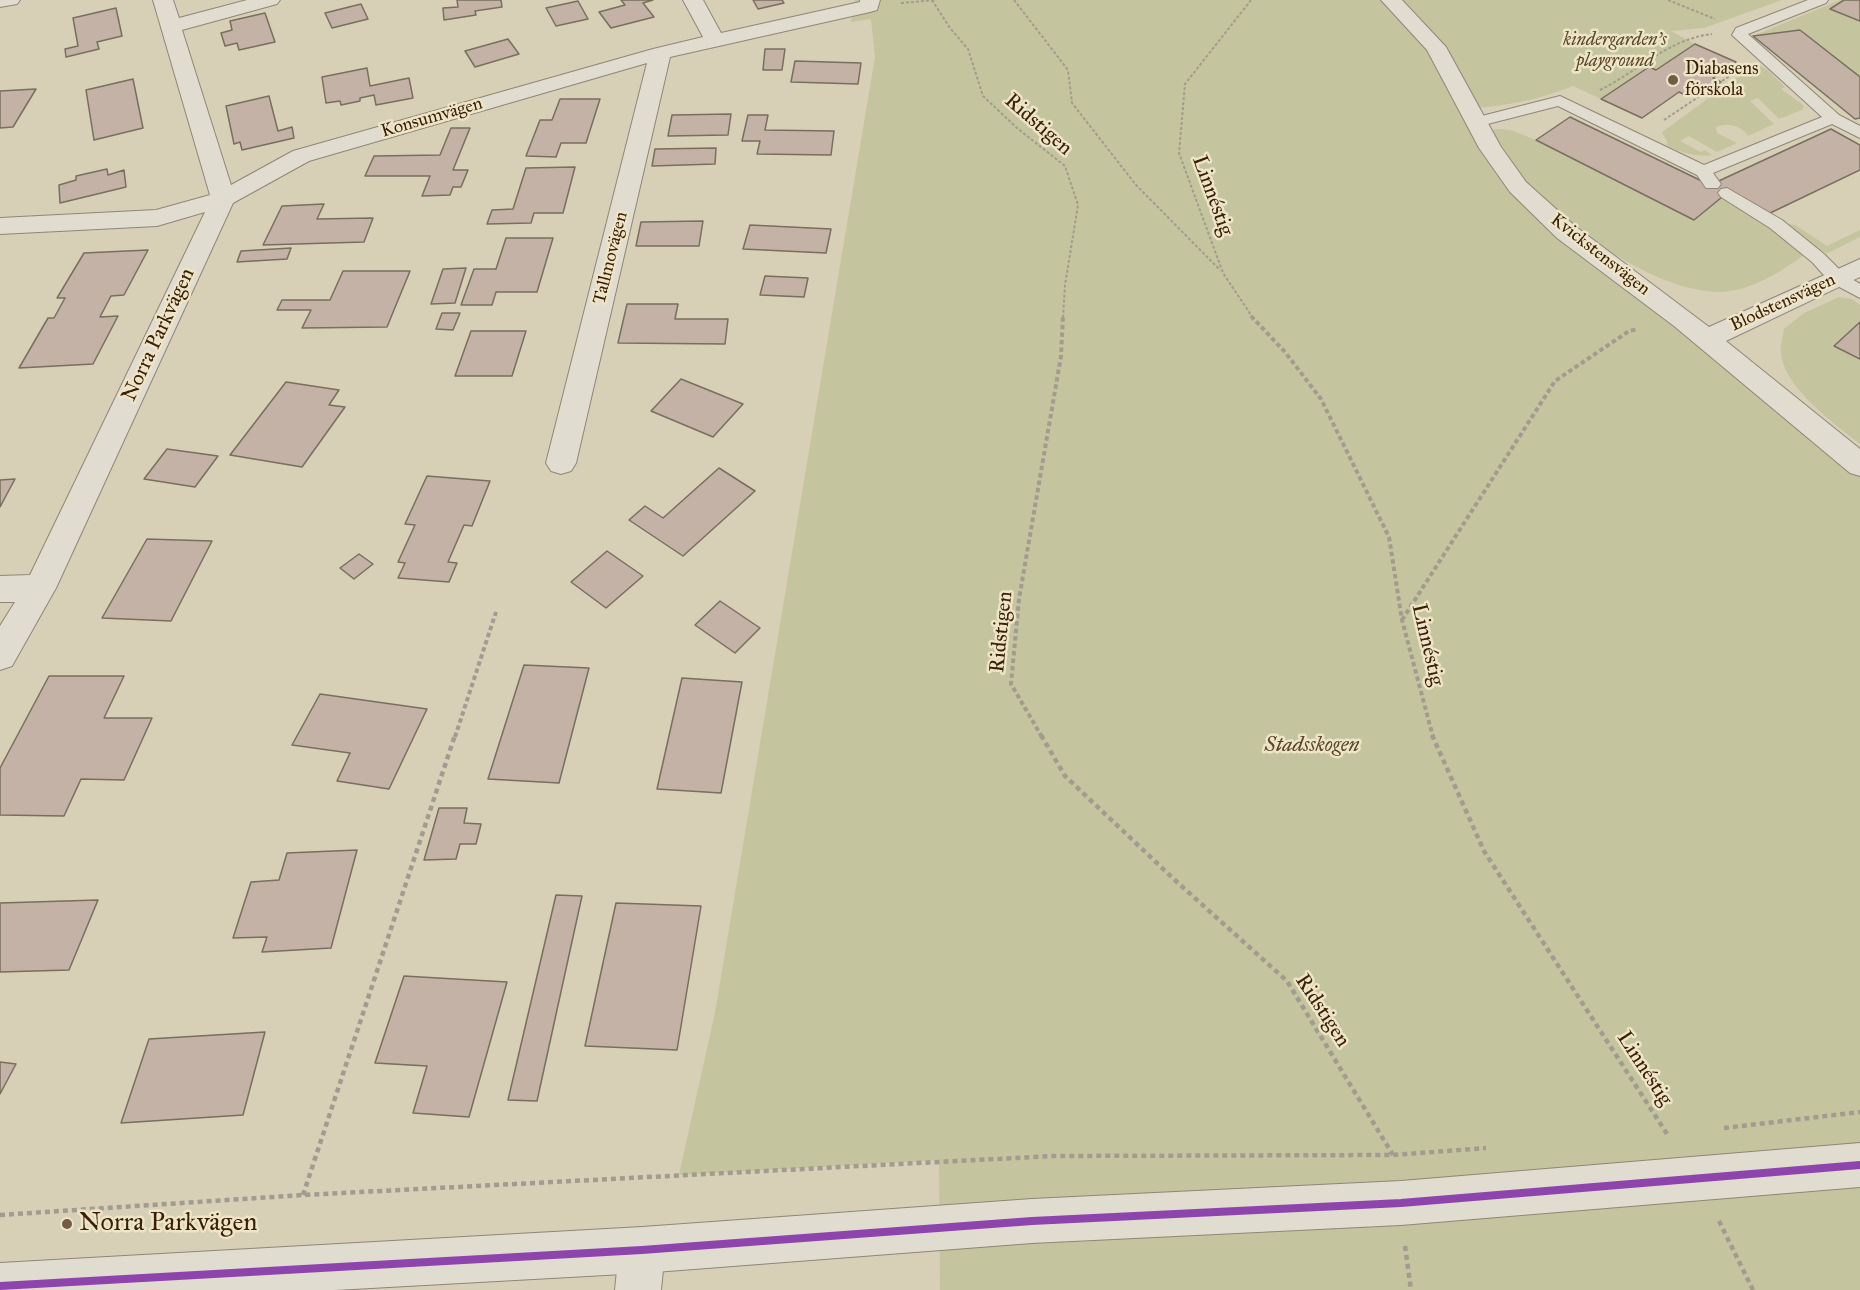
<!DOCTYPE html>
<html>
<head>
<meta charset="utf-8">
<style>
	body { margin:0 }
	canvas { display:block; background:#d8cfb7 }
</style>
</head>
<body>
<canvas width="1860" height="1290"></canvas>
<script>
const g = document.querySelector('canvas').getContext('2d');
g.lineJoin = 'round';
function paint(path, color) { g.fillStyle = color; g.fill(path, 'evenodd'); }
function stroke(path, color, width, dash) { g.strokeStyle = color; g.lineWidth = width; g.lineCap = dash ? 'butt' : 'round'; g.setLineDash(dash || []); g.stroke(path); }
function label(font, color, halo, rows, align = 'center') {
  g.font = font + ' "IM FELL Great Primer",serif'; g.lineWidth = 5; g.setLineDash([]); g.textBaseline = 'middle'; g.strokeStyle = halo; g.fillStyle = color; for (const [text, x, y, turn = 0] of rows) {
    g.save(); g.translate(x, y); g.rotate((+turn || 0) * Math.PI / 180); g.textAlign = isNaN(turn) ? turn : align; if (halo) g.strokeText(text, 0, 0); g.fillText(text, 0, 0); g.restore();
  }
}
paint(new Path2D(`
	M855,0h927l-78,28 -33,3 24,13 -39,26 -7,-3 -48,32 -28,-13c-32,13 -69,21 -103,22l48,79 342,278v825h-920l-1,-130 -260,15 36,-163 160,-955 -4,-38 -20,3z
	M1840,0h4l-13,9 29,12v56l-60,-47 -47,6z
	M1760,66l8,4 17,17 -4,2 21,15 2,3 -2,3 -23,9 -21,-21 -8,3 24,23 -26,12c-7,-11 -20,-14 -32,-9l1,6 20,10 -20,9 -28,-16 -9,5 21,11 4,-2 7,5c-17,2 -29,-2 -45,-9v-5l-5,-8 4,-4 86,-62z
	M1499,129l12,1 25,10 158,80 32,-25 59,43 19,17c-23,17 -54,36 -83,37 -69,1 -177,-78 -215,-134 -6,-8 -10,-18 -15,-28z
	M1788,224l7,1 32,21 33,-16v7l-32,16 -4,-1 -36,-25z
	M1839,297l13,2 8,6v139c-25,-20 -77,-57 -79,-91 -1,-8 2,-17 3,-24l20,-16z`), '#c4c59e');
const building = new Path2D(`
	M457,0h44l1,7 -27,4 1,4 -32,5 -1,-12 15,-1z
	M621,0h32l-10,3 11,14 -43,11 -12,-16 26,-7z
	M753,0h29l2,3 -26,6z
	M1844,0h16v21l-30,-12z
	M578,1l10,18 -32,7 -10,-18z
	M361,4l7,15 -36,9 -7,-15z
	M116,8l6,28 -25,6 2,7 -33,8 -1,-8 13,-3 -5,-28z
	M265,13l10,29 -36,8 -2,-7 -12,3 -4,-13 11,-3 -2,-9z
	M1800,30l60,47v41l-5,1 -102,-83z
	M508,39l11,15 -44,13 -10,-16z
	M1695,44l41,18 -23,16 8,4 -10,7 -10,-5 -16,11 -6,-3 -37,26 -41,-19 48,-32 7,3z
	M765,49h20l-3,21h-19z
	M795,61l66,2 -3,21 -67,-2z
	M367,68l3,18 39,-8 4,20 -37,7 -2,-10 -14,3v3l-19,4 -1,-4 -14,2 -4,-26z
	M133,79l10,49 -49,12 -8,-50z
	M36,89l-23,38 -13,1v-37z
	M269,96l9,35 14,-4 2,11 -52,12 -2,-8 -6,2 -8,-38z
	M560,99h40l-14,44h-25l-5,14 -30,-1 14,-36h12z
	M731,114l-3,21 -60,1 4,-21z
	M748,115h20l-3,15 69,1 -3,24 -74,-1 3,-13h-18z
	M1570,117l140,68 121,-56 29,16v25l-94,45 -39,-22 -33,27 -158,-80z
	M451,128h19l-17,42h15l-7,17h-8l-3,8 -28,1 8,-20h-65l9,-20 66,-1z
	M716,148l-1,16 -63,2 3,-17z
	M575,167l-12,46h-29l-3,10 -44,1 5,-14 21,-1 13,-41z
	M107,169l1,6 16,-5 2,17 -66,16 -1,-18 17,-5v-4z
	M324,204l-7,15 56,-1 -9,24 -101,3 19,-39z
	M703,221l-4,25h-63l5,-24z
	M750,225l81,4 -5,24 -83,-4z
	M506,238h47l-16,54h-41l-4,13h-31l13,-36h22z
	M291,248l-4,11 -50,3 4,-11z
	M148,250l-24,45 -13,1 -11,21 18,-1 -25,48 -74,4 29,-50h6l11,-20h-8l27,-45z
	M466,268l-11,35 -24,1 12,-35z
	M343,271h67l-23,56 -85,1 9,-18h-34l5,-10h48z
	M765,276l43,2 -4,19 -44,-2z
	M627,304h51l-3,15h53l-3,25 -107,-1z
	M442,313h18l-7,17 -17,-1z
	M1860,322v37l-26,-13z
	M471,331h55l-14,45h-57z
	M681,379l62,25 -30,33 -62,-26z
	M286,382l53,8 -10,15 16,2 -43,60 -72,-12z
	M167,449l51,7 -23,31 -51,-8z
	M719,468l36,23 -72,65 -54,-36 16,-14 18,12z
	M427,476l63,5 -18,45 -8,-1 -16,37 9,1 -8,19 -51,-4 7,-15 -7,-1 17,-37 -10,-1z
	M15,479l-15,28v-27z
	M147,539l65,2 -41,80 -69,-3z
	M607,551l36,25 -37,32 -35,-26z
	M359,554l14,10 -19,15 -14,-11z
	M720,601l40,27 -25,25 -40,-28z
	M524,665l65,3 -30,115 -71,-4z
	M49,676h75l-20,42h48l-28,62 -43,-1 -17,37 -64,-1v-47z
	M682,678l60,4 -21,111 -64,-4z
	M320,694l107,15 -38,80 -52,-8 13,-28 -58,-8z
	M439,808h28l-3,15 17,1 -5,20h-16l-4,15 -32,1z
	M357,850l-26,98 -69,4 5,-15 -34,1 18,-56 28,-2 8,-27z
	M556,895l26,1 -45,205 -29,-1z
	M98,900l-29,70 -69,2v-69z
	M616,903l85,3 -24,144 -92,-4z
	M404,976l103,6 -38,135 -56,-4 14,-47 -52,-3z
	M265,1032l-22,83 -122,8 28,-84z
	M0,1062l16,2 -16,30z`);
paint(building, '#c3b2a5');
stroke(building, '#786f5e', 1.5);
const service = new Path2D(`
	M1808,0h20l-2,3 -78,31 91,81 21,11v12l-28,-14 -119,49 8,11 -3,4h-12l-9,-13 -139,-69 -82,21 -8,-5 2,-3 90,-23 144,69 118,-48 -90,-82 4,-7z
	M1727,188l55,32 42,34 20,20 16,10v14l-30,-16 -18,-20 -42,-34 -49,-31 -3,-4 3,-4z`);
const minor = new Path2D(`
	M0,0h20l-3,4 -17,3z
	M153,0h20l6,18 68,-18h33l-3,4 -95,26 49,155 62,-34 360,-102 50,-12 -20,-37h20l18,33 139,-31v-2h20l-3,10 -7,2 -200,45 -94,406 -5,8 -10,3 -10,-3 -5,-8 101,-400 -338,98 -76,42 -177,385 -44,78 -12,4v-44l15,-24h-15v-26l30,-1 175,-363 -48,14 -157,8v-16l156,-8 54,-15z
	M1381,0h21l44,47 55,100 25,35 49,44 134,101 151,-68v18l-134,64 134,108v27l-10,-3 -176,-147 -117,-88 -47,-46 -31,-44 -52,-98z
	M642,1227l16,7 7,16 -4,40h-46l4,-40 7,-16z`);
const tertiary = new Path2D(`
	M1860,1143v44l-459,38 -369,18 -390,30 -307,17h-335v-27l642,-36 390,-28 369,-18z`);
stroke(service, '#8f8676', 2);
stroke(minor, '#8f8676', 2);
stroke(tertiary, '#8f8676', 2);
stroke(new Path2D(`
	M932,0l18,28 18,21 15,47 34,32 48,38 13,39 -13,80 -2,33
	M1014,0l54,70 4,33 64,82 84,85
	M1251,0l-66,84 -6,69 44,120 30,45
	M1668,0l47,19
	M901,3l35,-3
	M1600,90c38,-19 69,-51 112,-56
	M1664,120l73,-49`), '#a29b8f', 2, [3, 2]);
stroke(new Path2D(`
	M1251,316l34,36 36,47 68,138 13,83 31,117
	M1402,620l153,-239 74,-50 9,-2
	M455,737l41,-125
	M1042,737l-31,-53 8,-85 42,-243 2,-40`), '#a29b8f', 4, [4.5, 3]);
stroke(new Path2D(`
	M1041,735l24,41 112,106 110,99 106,174
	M1432,735l52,116 185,286
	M1724,1128l136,-16
	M303,1195l152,-460
	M0,1215l303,-20 750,-39 340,-1 93,-7
	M1719,1221l34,69
	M1405,1246l6,44`), '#a29b8f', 4.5, [5, 4]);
paint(service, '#e0dcd0');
paint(minor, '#e0dcd0');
paint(tertiary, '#e0dcd0');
stroke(new Path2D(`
	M0,1286l642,-36 390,-29 369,-18 459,-38`), '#8e44ad', 8);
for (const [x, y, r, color] of [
	[1673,80,6,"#715d43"],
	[67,1224,6,"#715d43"]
]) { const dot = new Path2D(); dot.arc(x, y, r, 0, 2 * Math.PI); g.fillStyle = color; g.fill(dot); stroke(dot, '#eee4c8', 2); }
label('italic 18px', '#584726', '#eee4c8', [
	["kindergarden's",1615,41],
	["playground",1615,62]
]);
label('18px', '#3a2005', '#eee4c8', [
	["Diabasens",1685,70],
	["förskola",1685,91]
], 'left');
label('18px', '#3a2005', '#eee4c8', [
	["Konsumvägen",432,118,-16],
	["Kvickstensvägen",1600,255,38],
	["Tallmovägen",611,258,-76],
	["Blodstensvägen",1783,303,-25]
]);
label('21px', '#3a2005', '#eee4c8', [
	["Ridstigen",1038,125,41],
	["Linnéstig",1212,196,70],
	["Norra Parkvägen",159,335,-65],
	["Ridstigen",1002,632,-84],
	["Linnéstig",1427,645,77],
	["Ridstigen",1322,1011,57],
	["Linnéstig",1644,1069,57]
]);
label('italic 21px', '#584726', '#eee4c8', [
	["Stadsskogen",1312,746]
]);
label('26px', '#3a2005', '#eee4c8', [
	["Norra Parkvägen",79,1224]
], 'left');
</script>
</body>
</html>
